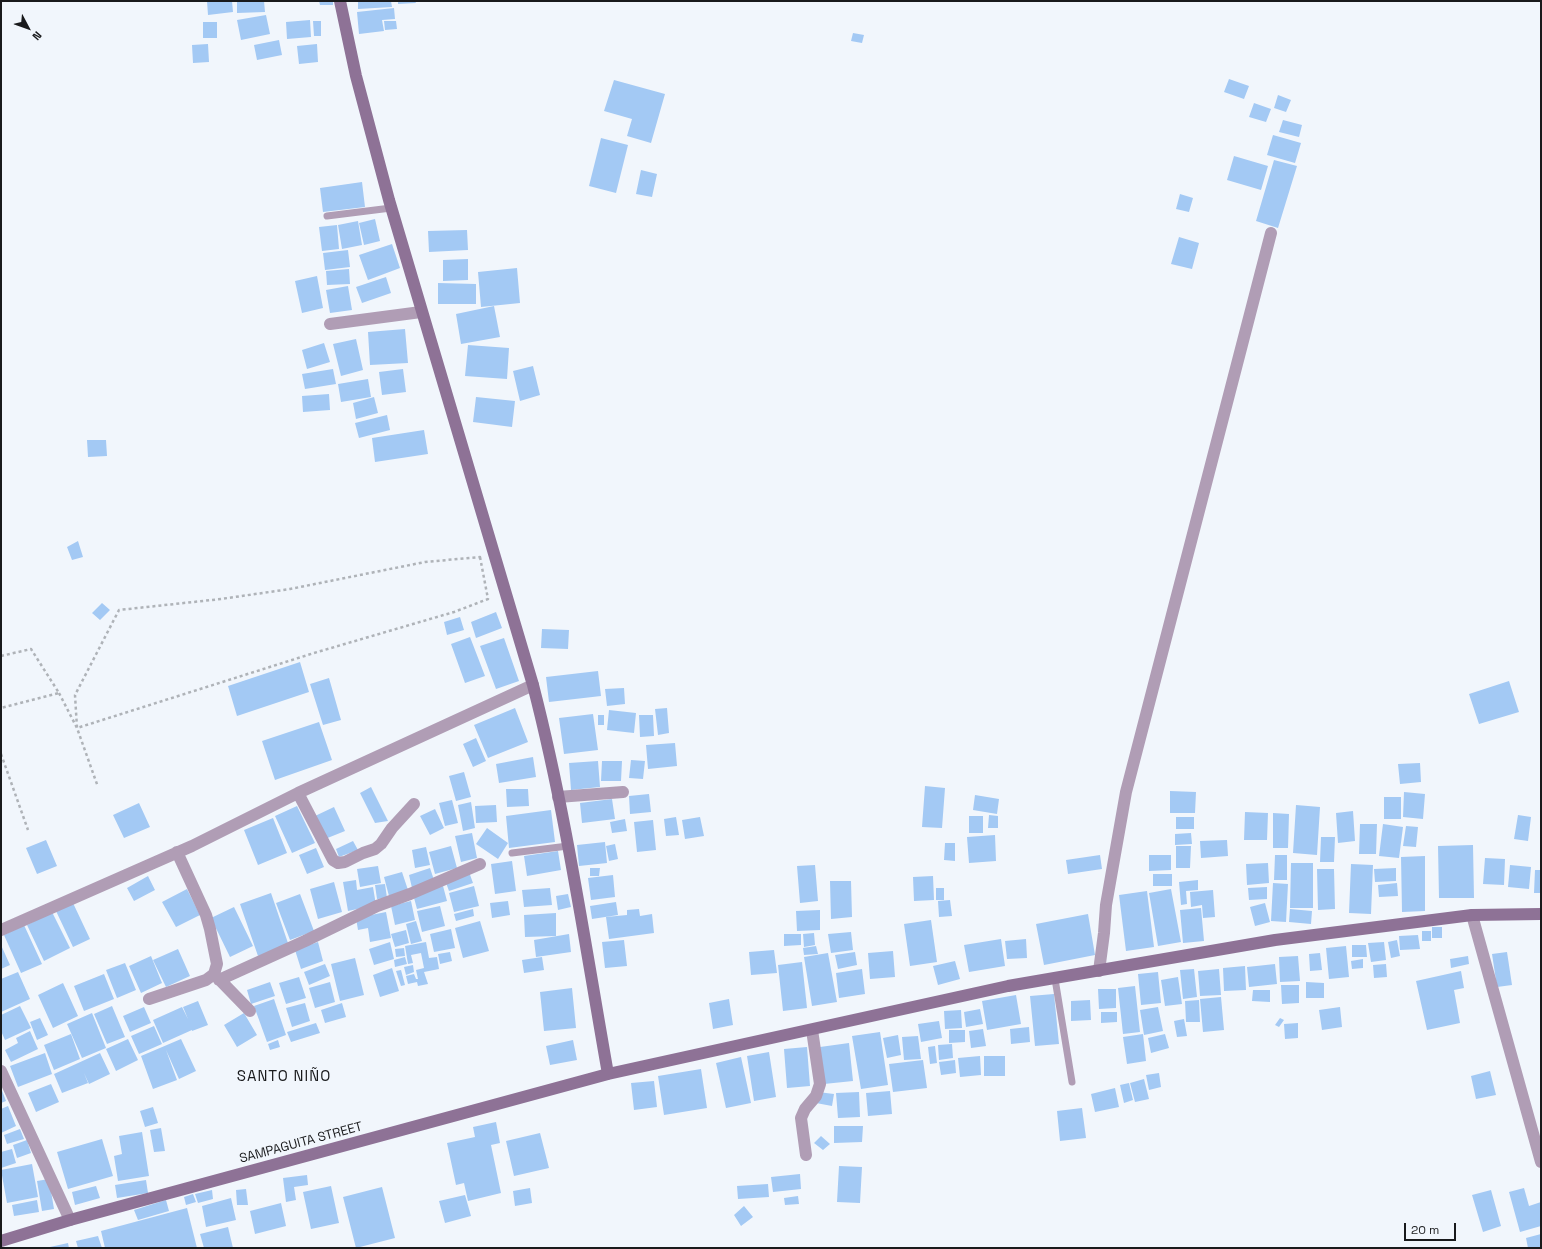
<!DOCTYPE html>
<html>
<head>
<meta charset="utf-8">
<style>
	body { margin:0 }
	#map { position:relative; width:1542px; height:1249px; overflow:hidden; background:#f1f6fc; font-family:"Space Grotesk",sans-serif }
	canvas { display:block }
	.frame { position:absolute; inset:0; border:2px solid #191a1c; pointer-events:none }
	.north { position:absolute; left:8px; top:8px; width:40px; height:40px; -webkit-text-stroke:3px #f1f6fc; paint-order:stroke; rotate:131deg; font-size:11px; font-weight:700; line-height:16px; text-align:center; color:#191a1c }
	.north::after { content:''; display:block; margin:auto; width:14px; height:18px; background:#191a1c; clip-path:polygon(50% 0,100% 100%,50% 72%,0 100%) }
	.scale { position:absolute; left:1404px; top:1223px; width:52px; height:18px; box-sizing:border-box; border:2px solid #191a1c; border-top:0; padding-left:5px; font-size:12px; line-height:14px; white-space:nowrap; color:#191a1c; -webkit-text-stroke:3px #f1f6fc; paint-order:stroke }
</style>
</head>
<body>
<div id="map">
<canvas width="1542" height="1249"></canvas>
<div class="frame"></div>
<div class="north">N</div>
<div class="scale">20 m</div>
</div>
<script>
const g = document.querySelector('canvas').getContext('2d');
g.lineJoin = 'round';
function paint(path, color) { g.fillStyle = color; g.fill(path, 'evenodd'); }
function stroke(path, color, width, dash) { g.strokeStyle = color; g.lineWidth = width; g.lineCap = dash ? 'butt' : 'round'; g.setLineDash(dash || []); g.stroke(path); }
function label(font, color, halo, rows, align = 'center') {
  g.font = font + ' "Space Grotesk",sans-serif'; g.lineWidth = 3; g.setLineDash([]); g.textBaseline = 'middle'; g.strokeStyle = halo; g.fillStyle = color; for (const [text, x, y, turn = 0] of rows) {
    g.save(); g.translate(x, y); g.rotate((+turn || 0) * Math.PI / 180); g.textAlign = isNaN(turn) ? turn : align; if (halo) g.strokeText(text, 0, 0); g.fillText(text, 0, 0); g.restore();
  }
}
paint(new Path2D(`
	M207,1h25l1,11 -25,3z
	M237,1h27l1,11 -28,1z
	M319,1h14v4h-13z
	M358,1h33l1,6 -34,2z
	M398,1h17l1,2 -18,1z
	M394,8l1,11 -13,1 2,11 -25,3 -2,-22z
	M266,15l4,19 -29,6 -4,-20z
	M310,20l1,17 -24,2 -1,-17z
	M313,21h8v15h-7z
	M384,21h12l1,8 -12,1z
	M203,22h14v16h-14z
	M853,33l11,2 -2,8 -11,-2z
	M279,40l3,15 -25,5 -3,-15z
	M208,44l1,18 -16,1 -1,-18z
	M317,44l1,18 -19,2 -2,-18z
	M1229,79l20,7 -5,13 -20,-7z
	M614,80l51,14 -14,49 -24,-7 5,-17 -28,-8z
	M1278,95l13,5 -5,12 -12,-4z
	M1254,103l17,6 -5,13 -17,-5z
	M1283,120l19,5 -3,12 -20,-5z
	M1273,135l28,8 -6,20 -28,-8z
	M601,138l27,7 -12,48 -27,-7z
	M1234,156l34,10 -7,24 -34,-10z
	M1274,160l23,6 -19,62 -22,-7z
	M641,170l16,4 -5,23 -16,-3z
	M362,182l3,25 -42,5 -3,-24z
	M1180,194l13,4 -4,14 -13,-3z
	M375,219l5,22 -16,4 -5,-22z
	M358,221l4,24 -20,4 -4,-24z
	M337,225l2,24 -17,2 -3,-24z
	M467,230l1,20 -39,2 -1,-21z
	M1179,237l20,6 -7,26 -21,-5z
	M392,244l8,24 -32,12 -9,-25z
	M348,250l2,17 -25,3 -2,-17z
	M468,259v21l-25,1v-21z
	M517,268l3,35 -39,4 -3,-35z
	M349,269l1,15 -23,1 -1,-14z
	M317,276l6,32 -21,5 -7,-32z
	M386,277l5,16 -29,10 -6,-16z
	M438,283l38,1v20h-38z
	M348,286l4,24 -22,3 -4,-23z
	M494,306l6,31 -39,7 -5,-30z
	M405,329l3,34 -38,2 -2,-33z
	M356,339l7,31 -22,6 -8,-32z
	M324,343l6,19 -23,7 -5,-19z
	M468,345l41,3 -2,31 -42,-3z
	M533,366l7,29 -20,6 -7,-30z
	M333,369l3,15 -31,5 -3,-15z
	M403,369l3,23 -24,3 -3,-23z
	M368,379l3,18 -30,5 -3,-18z
	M329,394l1,16 -27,2 -1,-16z
	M374,397l4,16 -22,6 -3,-16z
	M476,397l39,4 -3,26 -39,-5z
	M387,415l3,15 -31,8 -4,-15z
	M424,430l4,24 -53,8 -3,-24z
	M87,440h19l1,16 -19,1z
	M78,541l5,16 -11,3 -5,-13z
	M102,603l8,7 -10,10 -8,-7z
	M496,612l6,16 -26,10 -5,-16z
	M460,617l4,13 -17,5 -3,-13z
	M542,629l27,1 -1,19 -27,-1z
	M470,637l15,39 -20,7 -14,-39z
	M504,638l15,43 -23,8 -16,-43z
	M300,662l9,30 -72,24 -9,-30z
	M598,671l3,25 -52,6 -3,-25z
	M329,678l12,42 -18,5 -13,-41z
	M1509,681l10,31 -40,12 -10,-30z
	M624,688l1,16 -18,2 -2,-17z
	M515,708l13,34 -40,16 -14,-33z
	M667,708l2,25 -11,2 -3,-26z
	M609,710l27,3 -2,20 -27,-3z
	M593,714l5,36 -34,4 -5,-36z
	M598,715h6v10h-6z
	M639,715h14l1,21 -14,1z
	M319,722l13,38 -57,20 -13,-39z
	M476,738l10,23 -13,6 -10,-23z
	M675,743l2,23 -29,3 -2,-24z
	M533,757l3,20 -37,6 -3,-19z
	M631,760l14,1 -2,18 -14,-1z
	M598,761l2,26 -29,3 -2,-27z
	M602,761h20l-1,20h-20z
	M1420,763l1,19 -21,2 -2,-20z
	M464,772l7,25 -15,4 -7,-25z
	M925,786l20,2 -3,40 -20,-1z
	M371,787l17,34 -13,2 -15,-30z
	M506,789h22l1,17 -22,1z
	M1170,791l26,1 -1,21h-25z
	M1404,792l21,2 -2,25 -20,-2z
	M649,794l2,18 -21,2 -1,-18z
	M975,795l24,4 -2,15 -24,-4z
	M1384,797h17v22h-17z
	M612,799l3,20 -33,4 -2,-20z
	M452,800l6,23 -13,3 -6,-23z
	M471,802l4,26 -12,3 -5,-26z
	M139,803l11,24 -26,11 -11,-23z
	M496,805l1,17 -21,1 -1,-17z
	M1296,805l24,2 -3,48 -24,-2z
	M297,806l18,37 -23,10 -17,-37z
	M334,807l11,24 -20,8 -10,-23z
	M435,809l9,19 -14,7 -10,-19z
	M551,810l4,32 -46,6 -3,-32z
	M1353,811l2,30 -17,2 -2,-30z
	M1245,812l23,1 -1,27h-23z
	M1273,813l16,1 -1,34h-15z
	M989,815l9,1v12h-10z
	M1518,815l13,2 -3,24 -14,-2z
	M969,816h14v17h-14z
	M676,817l3,18 -13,1 -2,-17z
	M700,817l4,19 -19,3 -3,-19z
	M1176,817h18v12h-18z
	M273,818l14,35 -29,12 -14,-35z
	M625,819l2,12 -15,2 -2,-11z
	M653,820l3,30 -19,2 -3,-30z
	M1360,824h17l-1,30h-17z
	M1383,824l20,3 -4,31 -20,-2z
	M1406,826l12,1 -2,20 -13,-1z
	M487,828l21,15 -10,16 -22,-15z
	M472,833l5,25 -16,4 -6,-26z
	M1191,833l1,11 -17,1v-11z
	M995,835l1,26 -27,2 -2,-26z
	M1321,837h14l-1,25h-14z
	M46,840l11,26 -20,8 -11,-26z
	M1227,840l1,16 -27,2 -1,-17z
	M353,841l5,9 -19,7 -3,-8z
	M605,842l2,21 -28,3 -2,-21z
	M945,843h10v18l-11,-1z
	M615,844l3,15 -9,2 -3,-15z
	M1473,845l1,53h-35l-1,-52z
	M451,846l6,22 -22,6 -6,-22z
	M1176,846h15l-1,22h-14z
	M426,847l4,18 -15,3 -3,-18z
	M316,848l8,19 -17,7 -8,-19z
	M558,851l3,19 -34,6 -3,-20z
	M1100,855l2,14 -34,5 -2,-14z
	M1149,855h22v15l-22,1z
	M1275,855h12v25h-13z
	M1425,856v55l-23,1 -1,-55z
	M1485,858l20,1 -1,26 -21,-1z
	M512,861l4,30 -21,3 -4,-30z
	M1268,863l1,20 -22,2 -1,-21z
	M1291,863h22v45h-23z
	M1351,864l22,1 -2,49 -22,-1z
	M815,865l3,36 -18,2 -3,-37z
	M1510,865l21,2 -2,22 -21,-2z
	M378,866l3,17 -21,4 -3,-18z
	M430,868l4,12 -22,8 -3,-13z
	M590,868h10l-1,8h-9z
	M1396,868v13l-21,1 -1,-13z
	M1317,869h17l1,40 -17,1z
	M1535,870h6v23h-7z
	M402,872l6,18 -19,6 -5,-19z
	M469,872l4,11 -24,8 -4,-11z
	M1153,874h19v12h-19z
	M613,875l2,22 -24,3 -3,-22z
	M148,876l7,14 -21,11 -7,-13z
	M933,876l1,24 -20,1 -1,-24z
	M356,880l1,10 16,-3 3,18 -28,6 -5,-29z
	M1198,880v10l-12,1 1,13 -6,1 -2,-23z
	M830,881h21l1,36 -21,2z
	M334,882l8,30 -24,7 -8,-30z
	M1273,883l15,1 -2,38 -15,-1z
	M1397,883l1,13 -19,1 -1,-12z
	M385,884l2,14 -10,1 -2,-14z
	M443,886l4,15 -30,8 -4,-15z
	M474,886l5,20 -25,6 -5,-19z
	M1267,887v12l-18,1 -1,-12z
	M550,888l2,17 -28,2 -2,-17z
	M936,888h8v12h-8z
	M187,889l13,26 -24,12 -14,-25z
	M1171,889l10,53 -23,4 -9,-53z
	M1213,890l2,27 -12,1 -1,-13 -11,2 -1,-15z
	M1147,891l7,56 -28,4 -7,-56z
	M271,893l18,53 -31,10 -18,-52z
	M300,894l14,37 -24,9 -14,-37z
	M568,894l3,13 -13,3 -2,-14z
	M950,900l2,16 -13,1 -1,-16z
	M411,901l4,19 -20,5 -4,-19z
	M508,901l2,14 -18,3 -2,-15z
	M616,902l2,13 -26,4 -2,-13z
	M73,903l17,36 -17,8 -17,-36z
	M1265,903l5,19 -15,4 -5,-19z
	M440,906l5,20 -23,6 -5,-21z
	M234,907l19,39 -23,11 -19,-39z
	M1201,908l3,33 -21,2 -3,-33z
	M473,909l1,7 -18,5 -2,-7z
	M639,909l1,7 12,-2 2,19 -45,6 -3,-22 21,-2v-5z
	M1290,909l22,2 -1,13 -22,-2z
	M820,910v20l-23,1 -1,-20z
	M52,912l18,36 -26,13 -17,-36z
	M386,912l5,26 -21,4 -2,-14 -10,2 -2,-12z
	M556,913v23l-31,1 -1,-22z
	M1088,914l7,41 -51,10 -8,-41z
	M931,920l6,42 -27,4 -6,-42z
	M416,921l6,20 -11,3 -5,-20z
	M480,921l9,30 -26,7 -8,-30z
	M24,925l18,39 -21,9 -17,-38z
	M1432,927h10v11h-10z
	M451,929l4,19 -21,4 -4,-18z
	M406,930l3,13 -14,4 -4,-13z
	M1422,931h9v10h-9z
	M851,932l2,18 -22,3 -3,-19z
	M814,933l1,12 -11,2 -1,-13z
	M569,934l2,18 -35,5 -2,-17z
	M784,934h17v11l-17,1z
	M1418,935l2,14 -20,1 -1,-14z
	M1001,939l4,27 -36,6 -5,-27z
	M1026,939l1,19 -20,1 -2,-18z
	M624,940l3,26 -22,2 -3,-26z
	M1397,940l3,16 -9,2 -3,-16z
	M318,942l5,19 -22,8 -6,-19z
	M390,942l4,17 -20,6 -5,-16z
	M426,942l3,16 8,-1 2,12 -15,3 4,12 -10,2 -1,-4 -9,2 -2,-8 8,-2 2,5h2l-2,-9 8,-2 -3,-15 -10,2 2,8 -5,1 -3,-18z
	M1384,942l2,18 -15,2 -3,-19z
	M1,945l9,20 -9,4z
	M1352,945h14l1,12h-15z
	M816,946l2,8 -14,1 -1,-7z
	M1346,946l3,31 -20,2 -3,-31z
	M404,948l1,8 -9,1 -1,-8z
	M178,949l12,27 -24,11 -13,-27z
	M774,950l3,23 -26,2 -2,-23z
	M893,951l2,26 -25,2 -2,-26z
	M450,952l2,9 -12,3 -2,-10z
	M855,952l2,13 -19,4 -3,-14z
	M1507,952l5,33 -15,2 -5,-33z
	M828,953l9,49 -25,4 -8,-49z
	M1320,953l2,17 -12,1 -1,-17z
	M151,956l11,27 -21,10 -12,-27z
	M1298,956l2,25 -20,1 -1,-25z
	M1468,956l1,8 -18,4 -1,-9z
	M405,957l2,7 -12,3 -1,-7z
	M542,957l2,13 -20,3 -2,-13z
	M355,958l9,37 -24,6 -9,-37z
	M1363,959v9l-11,1 -1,-8z
	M955,961l5,18 -22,6 -5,-19z
	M802,962l5,46 -24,3 -5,-46z
	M125,963l11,27 -19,8 -11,-28z
	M325,964l5,12 -21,9 -5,-13z
	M1275,964l2,20 -28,3 -2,-20z
	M1386,964l1,13 -13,1 -1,-13z
	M413,965l1,7 -8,3 -2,-8z
	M1245,966l1,24 -22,1 -1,-23z
	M392,968l7,23 -19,6 -7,-22z
	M862,969l3,25 -26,4 -3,-25z
	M1194,969l3,28 -14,2 -3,-29z
	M1219,969l2,26 -21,1 -2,-25z
	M401,970l4,15 -4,1 -5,-15z
	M1461,971l3,17 -10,2 6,33 -33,7 -11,-49z
	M18,972l12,27 -29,13v-33z
	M1158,972l3,31 -20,2 -3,-31z
	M104,974l10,25 -30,12 -10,-25z
	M299,977l7,21 -20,6 -7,-21z
	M1178,977l4,27 -17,2 -4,-26z
	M270,982l5,14 -24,8 -4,-14z
	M330,982l5,20 -20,6 -6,-20z
	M1306,982l18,1v15h-18z
	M63,983l15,33 -25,12 -15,-33z
	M1281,985h18v18l-17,1z
	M1135,986l5,46 -17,2 -5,-46z
	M572,988l4,40 -32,3 -4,-39z
	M1098,989h18v19l-17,1z
	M1253,990h17v12l-18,-1z
	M1054,994l5,50 -24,2 -5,-50z
	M1016,995l5,29 -34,6 -5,-29z
	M1221,997l3,33 -21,2 -3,-33z
	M274,999l12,36 -19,7 -13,-36z
	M729,999l4,26 -20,4 -4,-26z
	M1090,1000l1,20 -20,1v-20z
	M1199,1000l1,22h-14l-1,-21z
	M198,1001l10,24 -16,6v-1l-29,13 -10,-23 29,-13 6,12 -5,-12z
	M305,1003l5,18 -18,6 -6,-19z
	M342,1003l4,14 -21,6 -4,-13z
	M20,1006l11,22 -26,12 -4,-9v-16z
	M112,1006l13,31 -18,7 -13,-30z
	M144,1007l7,16 -21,9 -7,-16z
	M1158,1007l5,24 -19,4 -4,-25z
	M1340,1007l2,20 -20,3 -3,-20z
	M980,1009l3,15 -17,3 -2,-15z
	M961,1010l1,18 -17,1 -1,-18z
	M1101,1012h16v10l-16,1z
	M92,1013l14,35 -24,10 -15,-34z
	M244,1013l13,22 -20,12 -13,-22z
	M40,1018l8,17 -11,5 -7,-18z
	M1280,1018l4,2 -5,7 -4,-2z
	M1184,1019l3,17 -10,1 -3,-16z
	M939,1021l3,17 -21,4 -3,-18z
	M316,1023l4,10 -29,9 -4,-10z
	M1298,1023v15l-13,1 -1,-15z
	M154,1026l8,18 -23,10 -8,-18z
	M1029,1027l1,15 -19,2 -1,-15z
	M983,1029l3,17 -15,2 -2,-17z
	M949,1030h16v12l-16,1z
	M30,1031l8,18 -27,13 -6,-12 13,-7 -2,-5z
	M880,1032l8,53 -27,4 -9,-53z
	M71,1034l9,25 -26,11 -10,-25z
	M1143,1034l3,27 -19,3 -4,-27z
	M1165,1034l4,14 -18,5 -3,-15z
	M898,1035l3,20 -14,3 -4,-20z
	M918,1036l3,23 -17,1 -2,-23z
	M128,1039l10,21 -22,11 -10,-22z
	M181,1039l15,32 -17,8 -13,-29 11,30 -24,9 -12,-33z
	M278,1040l2,7 -10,3 -2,-6z
	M573,1040l4,20 -27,5 -4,-19z
	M849,1043l4,38 -29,3 -4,-37z
	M952,1044l1,14 -14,2 -1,-15z
	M935,1046l2,17 -7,1 -2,-17z
	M807,1047l3,39 -23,2 -3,-39z
	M769,1052l7,45 -22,4 -7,-45z
	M45,1053l7,21 -34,13 -8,-21z
	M100,1053l10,21 -21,10 -5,-11 4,10 -26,10 -8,-19z
	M980,1056l1,19 -21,2 -2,-19z
	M984,1056h21v20h-21z
	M741,1057l10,46 -25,5 -10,-45z
	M923,1060l4,28 -34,4 -4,-28z
	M955,1060l1,13 -15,2 -2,-13z
	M701,1069l6,39 -43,7 -6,-39z
	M1490,1071l6,24 -20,4 -5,-23z
	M1159,1073l2,14 -12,3 -3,-15z
	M1144,1079l5,20 -14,3 -5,-19z
	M654,1081l3,26 -23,3 -3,-27z
	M1129,1083l4,17 -9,3 -4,-18z
	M51,1084l8,18 -23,10 -8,-19z
	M1,1088l5,13 -5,2z
	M1115,1088l4,19 -24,5 -4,-18z
	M890,1091l2,23 -24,2 -2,-23z
	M818,1092l16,2 -2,12 -16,-3z
	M859,1092l1,25 -22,1 -2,-25z
	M8,1106l8,20 -15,7v-24z
	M153,1107l5,16 -13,4 -5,-16z
	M1082,1108l4,30 -26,3 -3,-30z
	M496,1122l4,21 -9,2 10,48 -33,8 -4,-18 -8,2 -9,-42 28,-6 -2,-10z
	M834,1126h29l-1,16 -28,1z
	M161,1128l4,23 -11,1 -4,-22z
	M20,1129l4,10 -17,5 -3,-9z
	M142,1132l7,44 -31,5 -4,-25 8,-2 -3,-18z
	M540,1133l9,35 -35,8 -8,-35z
	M821,1136l9,8 -7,6 -9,-7z
	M102,1139l11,37 -45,13 -11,-37z
	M27,1140l4,13 -14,5 -4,-13z
	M12,1149l4,14 -15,5v-16z
	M32,1164l6,33 -31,6 -6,-33z
	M839,1166l23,1 -2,36 -23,-1z
	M800,1174l1,15 -28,3 -2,-15z
	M307,1175l1,10 -14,2 2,13 -10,2 -3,-24z
	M49,1179l5,30 -12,2 -5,-30z
	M146,1180l2,13 -31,5 -2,-13z
	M768,1184l1,13 -31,2 -1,-13z
	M96,1186l4,12 -25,7 -3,-13z
	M331,1186l8,37 -28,6 -8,-37z
	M382,1187l13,51 -39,10 -13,-51z
	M530,1188l2,15 -17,3 -2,-15z
	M1524,1188l5,18 12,-4v24l-21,6 -11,-40z
	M246,1189l2,16h-11l-1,-15z
	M212,1190l1,9 -15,4 -3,-9z
	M1491,1190l10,36 -18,6 -11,-37z
	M193,1194l3,8 -10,3 -2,-8z
	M465,1195l6,21 -26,7 -6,-22z
	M798,1196l1,8 -14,1 -1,-7z
	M231,1198l5,22 -30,7 -4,-21z
	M37,1200l2,12 -25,4 -2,-11z
	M166,1200l3,11 -31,9 -4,-10z
	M281,1203l5,23 -31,8 -5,-23z
	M744,1206l9,11 -12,9 -7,-11z
	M187,1208l10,40h-92l-4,-17z
	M228,1227l5,21h-29l-4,-14z
	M1541,1234v14h-13l-2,-10z
	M98,1236l4,12h-24l-2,-7z
	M68,1243l1,5h-19v-1z`), '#a3c9f4');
stroke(new Path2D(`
	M480,557l8,42 -34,13 -140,41 -237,75 -2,-33 44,-85 102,-11 69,-10 135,-27z
	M1,656l30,-7 28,44 -58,15
	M59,693l18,35 21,59
	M1,754l27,76`), '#afb3b8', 2.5, [3, 3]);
stroke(new Path2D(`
	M327,216l64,-8
	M512,853l56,-7
	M1055,979l17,103`), '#b09db5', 7);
stroke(new Path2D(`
	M330,324l91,-12
	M298,793l35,67 5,3 7,-1 18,-9 12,-4 6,-5 11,-16 22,-24
	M558,797l65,-5
	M1472,915l69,247
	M1,930l191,-84 106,-53 235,-108
	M1099,971l5,-38 2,-28 20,-113 145,-559
	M215,975l35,36
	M219,980l86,-39 72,-35 33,-12 70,-30
	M149,999l57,-19 8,-6 3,-10 -7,-35 -4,-14 -29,-63
	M1,1071l69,149
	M806,1155l-5,-37 4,-9 11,-13 4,-12 -8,-54`), '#b09db5', 12);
stroke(new Path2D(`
	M340,1l16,75 33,124 144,485c33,128 52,259 75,389
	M1,1241l69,-21 538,-146 400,-88 267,-46 197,-25 69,-1`), '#8e7296', 12);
label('13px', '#191a1c', '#f1f6fc', [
	["SAMPAGUITA STREET",301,1143,-15]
]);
g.letterSpacing = '1px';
label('15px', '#191a1c', '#f1f6fc', [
	["SANTO NIÑO",284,1077]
]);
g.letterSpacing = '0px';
</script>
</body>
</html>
